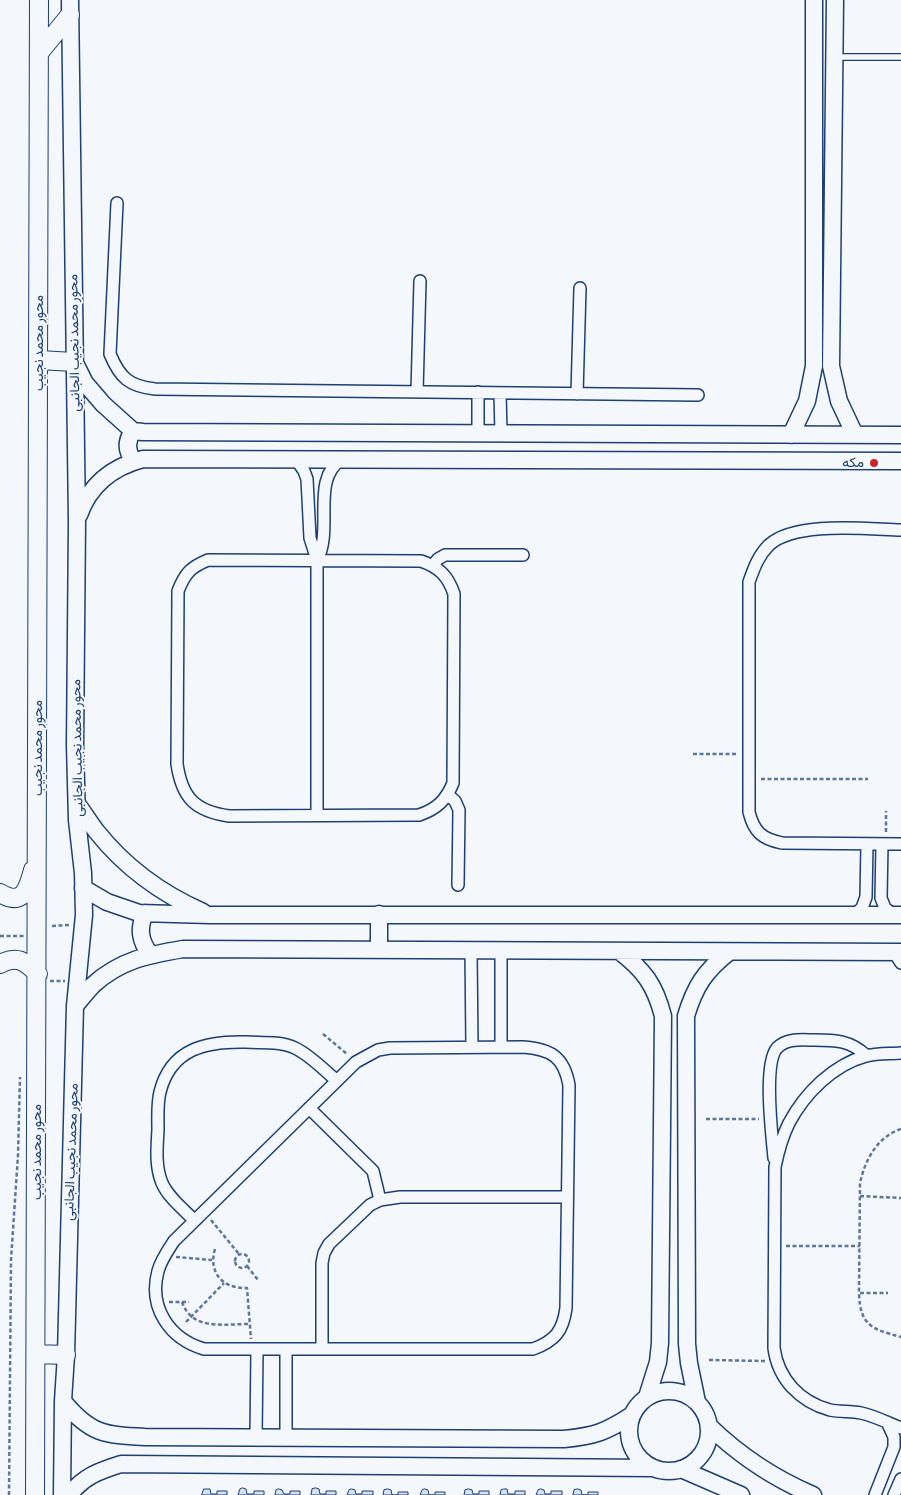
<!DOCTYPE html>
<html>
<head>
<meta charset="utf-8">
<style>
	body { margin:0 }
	canvas { display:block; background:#f4f7fb }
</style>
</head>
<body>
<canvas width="901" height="1495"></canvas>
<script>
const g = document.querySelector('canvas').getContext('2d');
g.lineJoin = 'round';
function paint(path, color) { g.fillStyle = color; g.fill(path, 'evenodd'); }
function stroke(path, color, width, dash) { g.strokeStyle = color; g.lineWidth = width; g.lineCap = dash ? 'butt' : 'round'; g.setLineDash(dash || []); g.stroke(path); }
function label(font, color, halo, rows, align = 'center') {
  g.font = font + ' "Asap Condensed",Vazirmatn,sans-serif'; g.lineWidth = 4; g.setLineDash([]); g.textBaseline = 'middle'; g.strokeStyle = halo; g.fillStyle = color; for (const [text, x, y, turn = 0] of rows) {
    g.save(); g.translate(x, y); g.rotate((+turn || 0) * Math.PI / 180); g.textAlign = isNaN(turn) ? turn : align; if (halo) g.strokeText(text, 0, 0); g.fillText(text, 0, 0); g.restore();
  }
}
const building = new Path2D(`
	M243,1488l3,1 1,5h7v-3h10v4h-26l2,-6z
	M316,1488l3,1 1,5h6v-3h10v4h-25l1,-6z
	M204,1489h6l1,5h6v-3h10v4h-25z
	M279,1489l3,1 2,4h6v-3h10v4h-25l1,-5z
	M352,1489l3,1 1,4h6v-3h11v4h-26l2,-5z
	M388,1489l3,1 1,5h6v-3h10v3h-25l1,-5z
	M425,1489l3,1 1,5h6v-3h10v3h-25l2,-5z
	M469,1489l3,1 1,4h6v-3h10v4h-25l1,-5z
	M504,1489h3l1,5h7v-3h10v4h-25l1,-5z
	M541,1489l3,1 1,4h6v-3h11v4h-26l2,-5z
	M578,1489l3,1 1,5h6v-3h10v3h-25l1,-5z`);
paint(building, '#d5e0f0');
stroke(building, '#1d3f73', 1);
const lane = new Path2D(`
	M836,57h65`);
const street = new Path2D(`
	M117,203l-7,151c10,24 19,32 45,35l543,6
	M417,392l3,-111
	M478,392v41
	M500,393l1,40
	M577,394l3,-106
	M296,459l8,12 3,8 3,59 7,22
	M901,530c-35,-1 -106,-9 -132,15 -11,11 -15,23 -20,37v230c5,20 13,27 33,31l119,1
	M208,560l213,1c18,6 27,15 33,33l-1,189c-7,17 -16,26 -34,32l-190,1c-34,-5 -47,-18 -52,-52l1,-173c7,-18 13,-24 30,-31z
	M433,565l5,-6 7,-4h78
	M448,795l7,6 4,9 -1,75
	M317,815v-255c17,-31 -7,-81 25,-101
	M882,844l-1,54 4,10 9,7
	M854,915l8,-7 4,-11 1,-53
	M471,951l1,96
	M501,951v96
	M894,952l7,11
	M523,1047c28,2 41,10 46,38l-3,223c-3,23 -11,33 -33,41h-329c-34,-10 -56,-41 -46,-78 3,-11 10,-21 16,-30l182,-179 22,-12 12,-2z
	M901,1053c-11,1 -24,0 -35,3 -33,9 -61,37 -77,67 -7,14 -11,29 -14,44l-1,181c4,31 26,54 56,62 10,2 21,1 31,3 14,3 27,10 40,15
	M309,1108l64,63 7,29
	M774,1158c-2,-22 -11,-94 3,-110 10,-10 24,-8 37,-8 21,0 36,0 53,16
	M194,1220c-11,-11 -26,-23 -32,-37 -7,-17 -5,-35 -4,-53 0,-12 -1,-26 2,-38 11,-44 47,-51 86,-50 16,1 34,-1 49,6 15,7 29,22 42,33
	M322,1349v-86l2,-10 5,-9 41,-39 10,-5 20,-3h167
	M256,1438l1,-89
	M286,1438v-89
	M875,1495l19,-48v-10l-7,-15
	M894,1495l7,-16`);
const secondary = new Path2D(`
	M835,0l-4,366 8,35 16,34
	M76,365l9,18 18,21 30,27 10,1 758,3
	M133,431c-7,10 -7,20 1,30
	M791,435l16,-34 7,-35v-366
	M79,515c11,-31 33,-48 64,-56l758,2
	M77,804c7,9 13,19 20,28 28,35 65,62 106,80
	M83,888l24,14 32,11 71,2h691
	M145,913c-7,16 -5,28 5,41
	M379,950v-36
	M619,951c25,19 36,34 44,65l-3,327 -2,19 -11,35
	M75,1006c6,-7 12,-15 18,-21 27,-25 55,-30 90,-36l718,3
	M629 1431a40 40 0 1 1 80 0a40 40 0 1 1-80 0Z
	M63,1401c27,33 41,34 82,36l419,2c31,-3 42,-7 68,-24
	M697,1402l-8,-39 -2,-19 -1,-328c9,-30 19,-45 43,-64
	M709,1426c31,30 64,52 104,69
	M681,1469l60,26
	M62,1495l1,-94 3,-46 9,-349 9,-91 -1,-42 -6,-53 -2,-75 2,-223 -7,-522
	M69,1495c15,-19 30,-24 52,-31l533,4`);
const primary = new Path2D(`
	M39,53l31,-38
	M39,360l35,2
	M0,893c23,14 28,-4 33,-23
	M0,964c17,-9 25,-3 38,10
	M36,1354l30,1
	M35,1495l4,-1495`);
stroke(lane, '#1d3f73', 8);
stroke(street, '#1d3f73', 14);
stroke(secondary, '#1d3f73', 19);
stroke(primary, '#1d3f73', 20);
stroke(new Path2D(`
	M693,754h45
	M761,779h107
	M886,832v-21
	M52,926l17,-1
	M0,936h24
	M50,981h15
	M323,1034l24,20
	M706,1119h53
	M901,1129c-24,8 -36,31 -41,54l-1,110c1,33 13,36 42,44
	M860,1196l41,2
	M211,1220l28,34
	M786,1246h74
	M215,1249c-7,24 8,40 32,39l4,51
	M235 1261a7 7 0 1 1 14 0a7 7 0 1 1-14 0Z
	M176,1257l36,3
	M247,1266l11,14
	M860,1293h28
	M169,1302h20
	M182,1302c10,29 42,22 68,22
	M186,1322l38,-39
	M709,1360l56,1
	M9,1495l2,-235 7,-105 2,-78`), '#5e769c', 2.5, [4, 2.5]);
stroke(lane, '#f4f7fb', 5.5);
stroke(street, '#f4f7fb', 11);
stroke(secondary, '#f4f7fb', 16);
stroke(primary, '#f4f7fb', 18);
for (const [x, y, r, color] of [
	[874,463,5,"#c62828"]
]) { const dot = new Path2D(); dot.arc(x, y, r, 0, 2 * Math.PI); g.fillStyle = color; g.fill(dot); stroke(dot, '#f4f7fb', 2); }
label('14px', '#1d3f73', '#f4f7fb', [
	["محور محمد نجيب",39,343,-90],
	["محور محمد نجيب الجانبى",74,343,-91],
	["محور محمد نجيب",38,748,-90],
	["محور محمد نجيب الجانبى",77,748,-91],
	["محور محمد نجيب",37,1152,-90],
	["محور محمد نجيب الجانبى",71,1152,-88]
]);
label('14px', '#1d3f73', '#f4f7fb', [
	["مكه",864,463]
], 'right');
</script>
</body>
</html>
